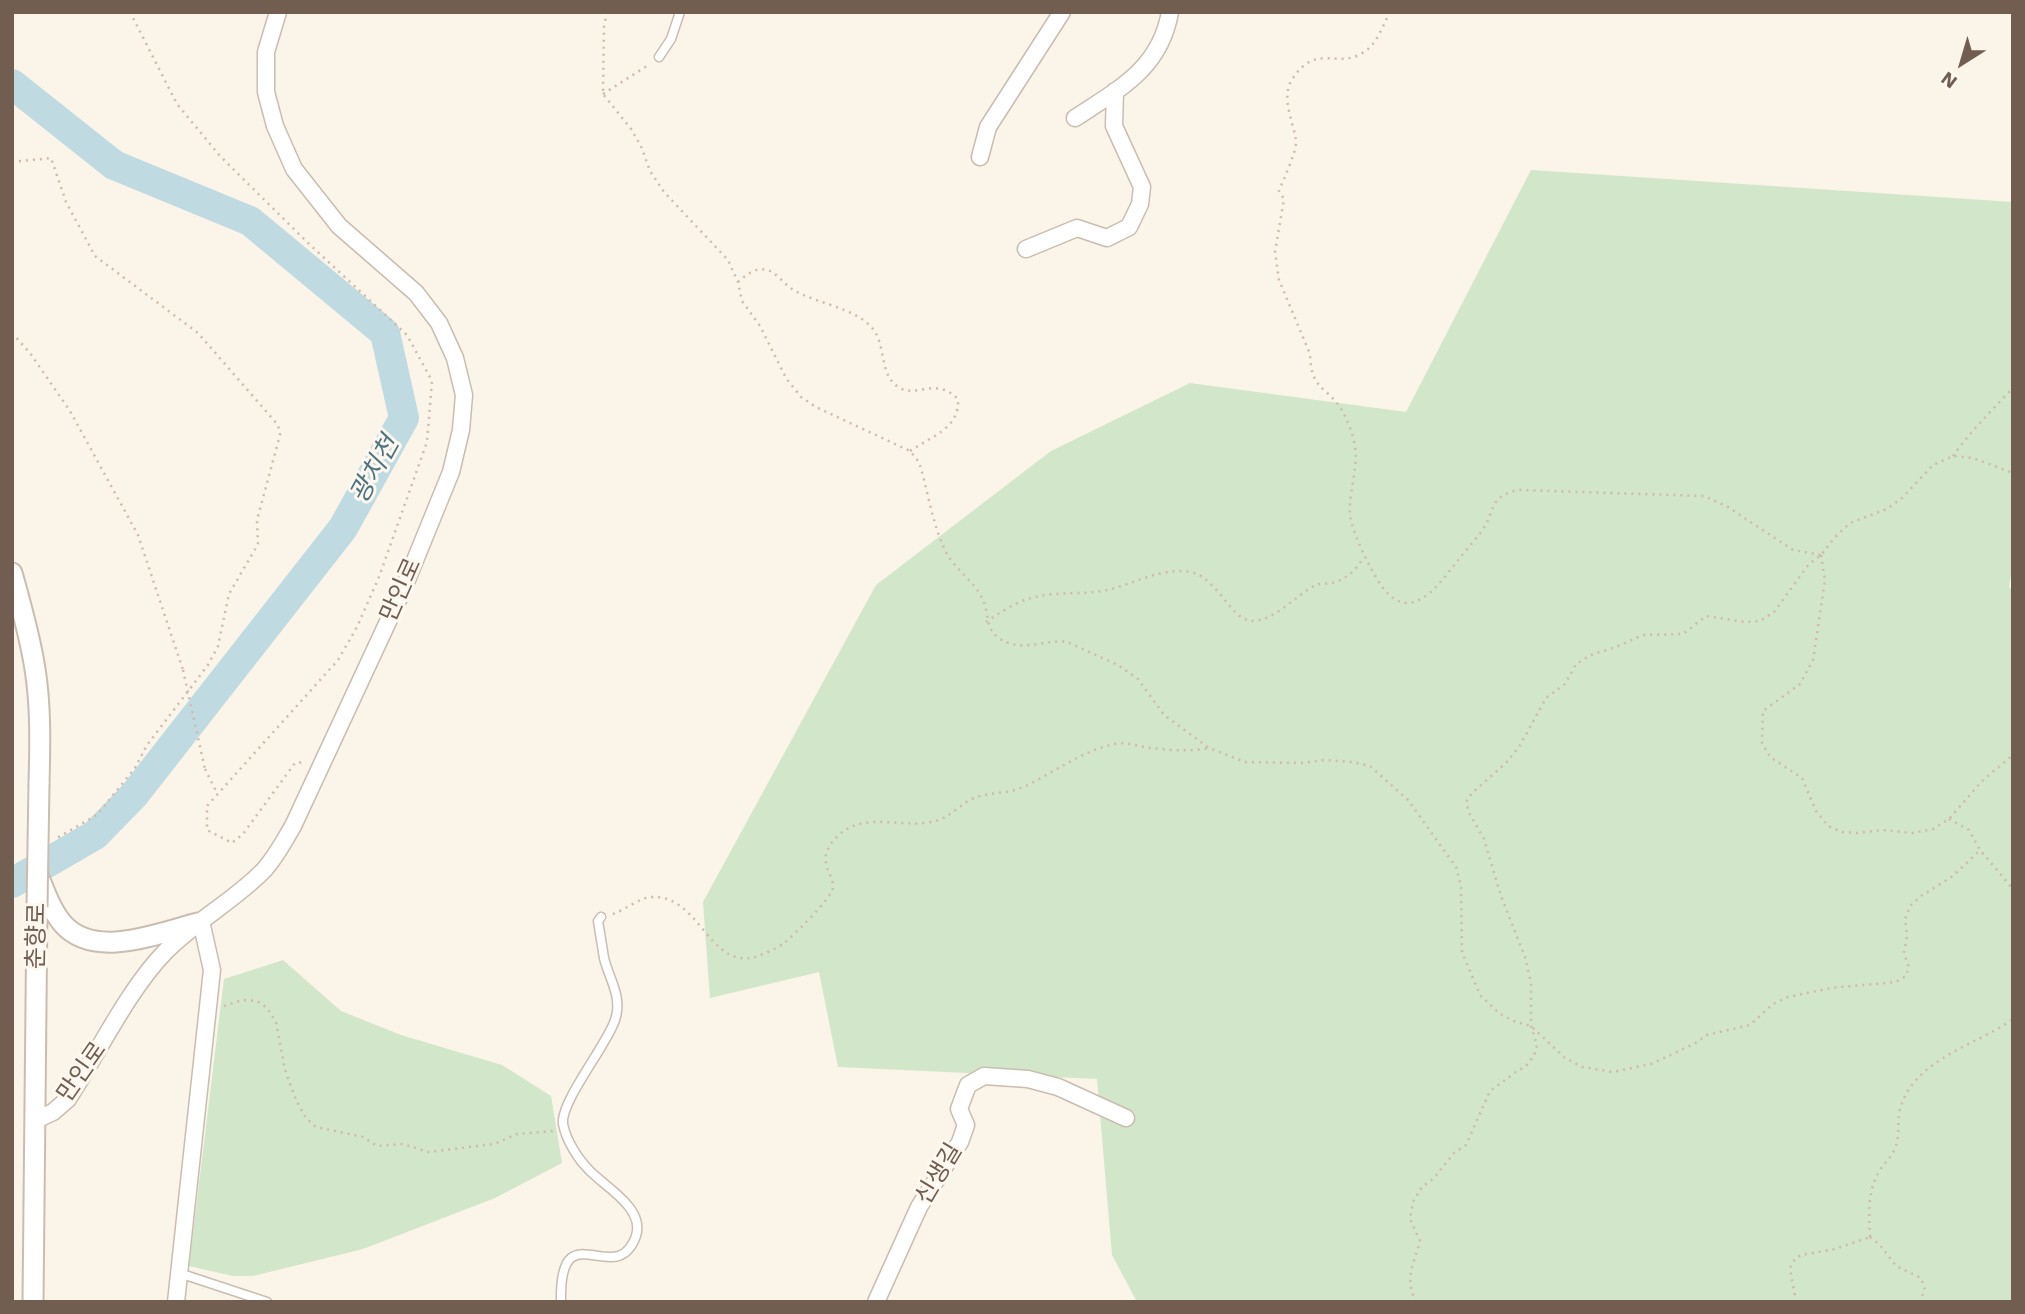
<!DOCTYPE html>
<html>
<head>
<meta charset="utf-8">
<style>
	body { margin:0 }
	#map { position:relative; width:2025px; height:1314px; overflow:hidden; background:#faf4e9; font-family:"Work Sans",sans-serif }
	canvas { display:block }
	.frame { position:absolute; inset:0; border:14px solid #715e50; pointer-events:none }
	.north { position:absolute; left:1927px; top:28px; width:70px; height:70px; -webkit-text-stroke:5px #fdf8ef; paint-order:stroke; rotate:217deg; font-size:19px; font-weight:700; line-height:28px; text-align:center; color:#715e50 }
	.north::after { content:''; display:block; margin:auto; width:24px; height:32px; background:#715e50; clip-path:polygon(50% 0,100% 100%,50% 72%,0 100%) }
</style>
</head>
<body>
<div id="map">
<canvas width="2025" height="1314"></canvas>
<div class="frame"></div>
<div class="north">N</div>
</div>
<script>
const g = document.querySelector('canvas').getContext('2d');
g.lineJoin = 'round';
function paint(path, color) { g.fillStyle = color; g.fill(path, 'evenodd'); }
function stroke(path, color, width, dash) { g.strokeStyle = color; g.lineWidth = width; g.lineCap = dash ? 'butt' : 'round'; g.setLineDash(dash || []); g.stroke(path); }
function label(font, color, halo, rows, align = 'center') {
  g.font = font + ' "Work Sans","Noto Sans KR",sans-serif'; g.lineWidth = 6; g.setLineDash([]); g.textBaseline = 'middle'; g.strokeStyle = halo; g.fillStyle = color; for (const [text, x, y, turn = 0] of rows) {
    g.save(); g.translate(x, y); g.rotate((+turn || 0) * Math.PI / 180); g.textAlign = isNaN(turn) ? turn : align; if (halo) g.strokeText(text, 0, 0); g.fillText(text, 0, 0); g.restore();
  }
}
paint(new Path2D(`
	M1531,170l482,32v360l-4,25 4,4v711h-876l-25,-47 -15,-176 -259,-12 -19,-95 -109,26 -7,-96 173,-317 175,-134 139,-68 216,29z
	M283,960l58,51 60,24 101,30 49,31 11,67 -67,35 -132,51 -110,27h-20l-44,-10 35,-287z`), '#d2e6c9');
stroke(new Path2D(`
	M12,84l102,81 136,56 135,112 19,85 -61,110 -209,267 -39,40 -83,48`), '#bfdae1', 30);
const service = new Path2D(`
	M659,57l12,-18 9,-27
	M179,1273l88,29
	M561,1302c-2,-94 55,-10 75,-66 9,-28 -31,-49 -47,-66 -11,-11 -23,-30 -26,-46 -3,-22 44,-79 52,-104 8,-23 -6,-41 -11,-62 -2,-12 -4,-25 -6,-37l3,-4`);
const minor = new Path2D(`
	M1075,118c44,-29 85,-49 95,-106
	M980,157l8,-30 74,-115
	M1026,249l51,-21 30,10 22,-11 11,-23 2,-17 -28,-61 1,-35
	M34,1121l19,-9 15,-13c30,-46 60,-109 97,-147 30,-31 69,-51 99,-82 12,-13 20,-29 29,-44l112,-241 46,-113 10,-42 3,-35 -9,-37 -16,-35 -23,-30 -77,-67 -45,-57 -19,-43 -9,-34v-40l12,-40
	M176,1302l36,-332 -11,-49
	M876,1302l43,-95 41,-65 6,-17 -7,-16 9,-24 16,-9 44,3 30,8 68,31`);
const tertiary = new Path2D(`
	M12,573c9,32 18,63 23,96 6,37 5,77 4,115
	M38,875c7,17 13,35 25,49 32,36 95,9 135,-1
	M33,1302l4,-395`);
stroke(service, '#cabdb0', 11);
stroke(minor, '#cabdb0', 19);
stroke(tertiary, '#cabdb0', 23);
stroke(new Path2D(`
	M130,12l47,92 43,52 86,85 101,94 25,46 -5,61 -48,135 -22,50 -19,33 -131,146v24l25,13 11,-9 52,-71 11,-1
	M607,12l-3,15 -1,67 28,35 10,17 9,25 14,21 64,68 10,22 4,19 18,25 26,52 15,19 15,10 94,44 9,11c9,29 13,61 26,88 8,18 26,28 36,46 11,19 0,37 28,47 18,7 39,-4 58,-1l51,23 20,14 26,36 45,33 36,14 58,1 21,-3 28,2 18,4 38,34 48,67 5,19 1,66 18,43 20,19 16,8 15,4 33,31 18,10 31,5 38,-8 43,-20 13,-9 43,-10 23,-21 15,-7 43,-9 65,-6 10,-6 3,-9 -5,-14 3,-17 -2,-17 5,-13 11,-10 32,-20 27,-26
	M1390,12c-7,13 -13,32 -26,40 -26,18 -47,-10 -71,26 -13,18 0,43 3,62 1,12 -13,40 -17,51l5,8 -9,53 4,28 31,74c1,35 14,31 30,53 7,12 13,26 15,40 4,23 -9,52 -4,74 6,21 15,39 26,58 30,50 58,11 82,-20 8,-11 19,-21 26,-33 5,-8 6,-17 11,-24 6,-8 14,-10 23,-12l185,6 24,11 65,43 28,5
	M603,94l47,-30
	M12,162l39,-4 15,44 29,54 103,77 80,92 2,10 -23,85 1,24 -29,50 -11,52 -10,19 -61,80 -12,23 -38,47 -40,23
	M738,282c8,-7 17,-15 29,-12 9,2 17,14 25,19 24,15 63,18 81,40 13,16 6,45 25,58 18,12 37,-11 60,12 2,29 -26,37 -48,52
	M12,333l18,20 40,58 68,124 45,135
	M1953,456c17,-24 39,-46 60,-68
	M1821,555l4,25 -12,80 -13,24 -37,27 -1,32 8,14 32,21 14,33 12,15 14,6 15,1 25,-3 31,3 20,-4 16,-10 33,-38 31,-26
	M986,622c12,-8 28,-19 42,-23 24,-8 50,-4 74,-8 30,-5 56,-24 88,-19 21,3 35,33 51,45 24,16 56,-24 75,-32 5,-2 11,-1 16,-2 15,-4 24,-13 32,-26
	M205,769l12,24
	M1949,819l20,11 11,20 33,39
	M613,914c12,-4 26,-16 38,-17 49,-3 57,72 104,60 9,-3 21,-8 29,-14 10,-8 47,-44 49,-55 1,-9 -6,-16 -7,-25 -3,-14 10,-27 21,-34 28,-16 65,2 94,-10 12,-5 20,-15 31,-20 18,-8 37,-4 56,-14 29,-15 55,-34 86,-41 13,-3 25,3 37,4 18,2 40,4 58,0
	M224,1006l18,-6 15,1 10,7 9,14 9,48 11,30 10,18 10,9 47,10 14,9 26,-2 25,8 66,-8 23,-10 37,-3
	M1870,1237c-1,-25 -3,-45 10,-67 5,-8 12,-13 15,-22 6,-14 1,-28 6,-42 16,-48 74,-60 112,-87
	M1870,1237l10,8 16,21 25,12 4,12 -6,12
	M1416,1302c-12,-24 -2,-38 4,-61l-10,-22 3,-17 9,-15 12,-9 20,-25 12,-8 24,-54 26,-19 10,-6 8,-10 3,-11 -6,-19v-43l-6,-26 -24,-61 -17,-57 -16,-28 -1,-11 5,-7 34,-30 13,-16 27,-49 19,-14 11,-20 15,-9 25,-8 27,-12 40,-1 23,-18 39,6 15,-1 14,-9 35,-48 12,-9 14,-18 15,-14 37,-14 15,-11 31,-33 20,-9 20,2 40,15
	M1796,1302l-6,-34 5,-9 6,-4 34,-6 35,-12`), '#d0baa7', 2.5, [2, 5]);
stroke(service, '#fff', 8);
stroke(minor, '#fff', 16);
stroke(tertiary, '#fff', 19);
const tertiaryBridge = new Path2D(`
	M37,907l2,-123`);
stroke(tertiaryBridge, '#cabdb0', 23, []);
stroke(new Path2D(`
	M183,670l22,99`), '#d0baa7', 2.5, [2, 5]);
stroke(tertiaryBridge, '#fff', 19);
label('24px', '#715e50', '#fdf8ef', [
	["만인로",401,590,-66],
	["춘향로",37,936,-89],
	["만인로",82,1072,-55],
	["신생길",939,1174,-59]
]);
label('italic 26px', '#4c7481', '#fdf8ef', [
	["광치천",375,470,-61]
]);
</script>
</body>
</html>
